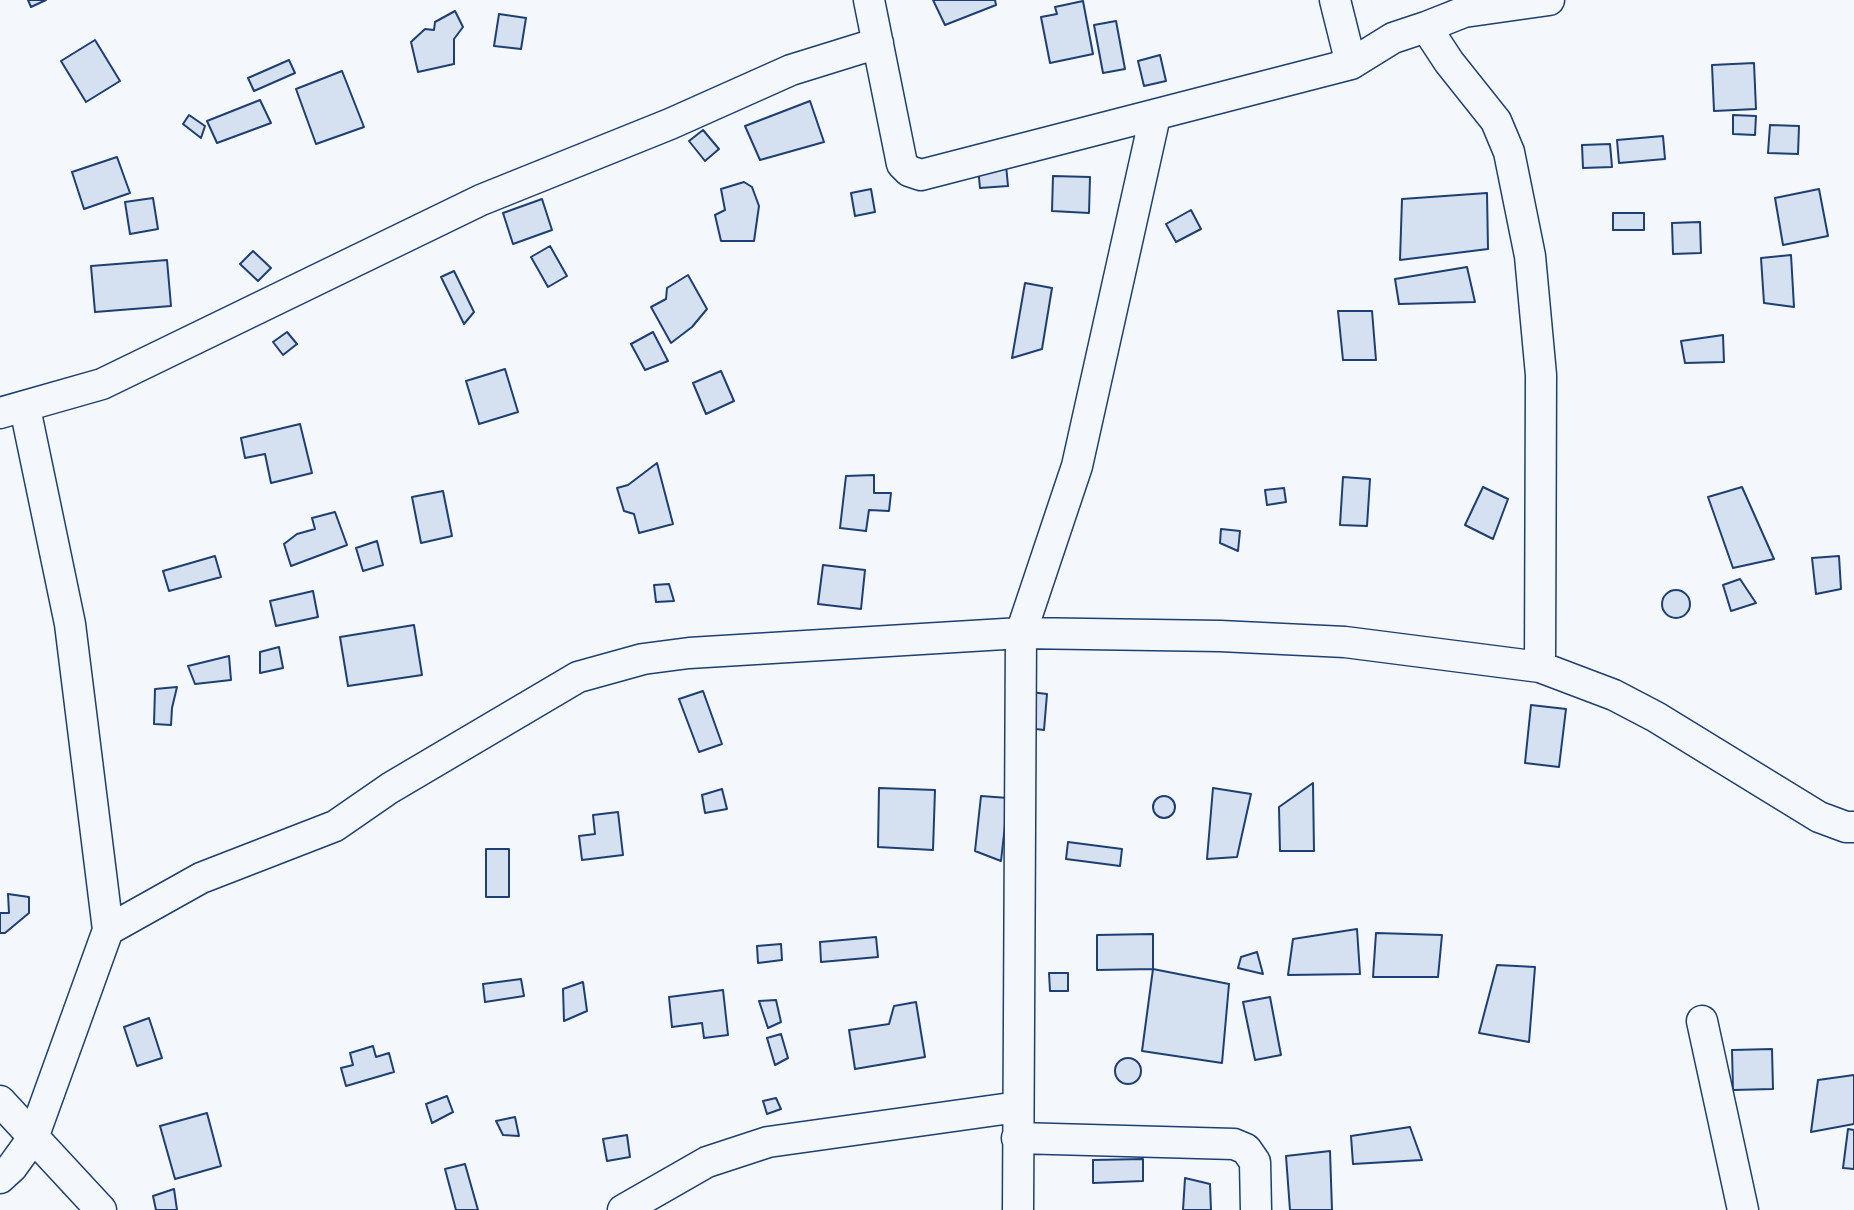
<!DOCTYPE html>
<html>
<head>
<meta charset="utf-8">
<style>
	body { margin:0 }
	canvas { display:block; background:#f4f7fb }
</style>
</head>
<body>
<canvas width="1854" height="1210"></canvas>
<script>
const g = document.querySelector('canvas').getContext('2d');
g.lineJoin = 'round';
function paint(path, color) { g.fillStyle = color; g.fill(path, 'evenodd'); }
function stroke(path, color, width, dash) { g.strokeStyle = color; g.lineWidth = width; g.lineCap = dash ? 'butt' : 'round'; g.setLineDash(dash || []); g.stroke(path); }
const building = new Path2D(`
	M28,0h18l-15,7z
	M933,0h62l1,5 -51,20z
	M1083,1l10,53 -43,9 -9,-46 16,-3 -2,-7z
	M455,11l8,16 -9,12v25l-36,8 -7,-30 14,-13 9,1 1,-8z
	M499,14l27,4 -5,31 -27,-3z
	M1116,21l9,48 -22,4 -9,-48z
	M95,40l25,41 -34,21 -25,-41z
	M1160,55l6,26 -22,5 -6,-25z
	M289,60l6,13 -41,18 -6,-13z
	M1754,63l2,46 -42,2 -2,-46z
	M342,71l22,56 -48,17 -20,-55z
	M260,100l11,23 -54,20 -10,-22z
	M810,101l14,41 -64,18 -15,-34z
	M189,115l16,11 -4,12 -18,-14z
	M1733,115l23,1 -1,19 -22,-1z
	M1770,125l29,1 -1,28 -30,-1z
	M703,130l16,19 -14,12 -16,-20z
	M1663,136l2,23 -46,4 -2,-23z
	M1610,144l2,23 -29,1 -1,-23z
	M117,157l13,36 -46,16 -12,-37z
	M1006,165l2,21 -28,2 -2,-21z
	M1053,176l37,1 -1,36 -37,-2z
	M744,182l8,5 7,19 -5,35h-33l-6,-26 10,-5 -4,-21z
	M871,189l4,23 -20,4 -4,-23z
	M1819,189l9,47 -45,9 -8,-47z
	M1487,193l1,56 -88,11 2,-61z
	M153,198l5,31 -28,5 -5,-32z
	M542,199l10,31 -39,14 -10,-31z
	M1191,210l10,19 -25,13 -10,-18z
	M1613,213h31v17h-31z
	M1700,222l1,31 -28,1 -1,-31z
	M550,246l17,30 -19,11 -17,-30z
	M253,251l18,17 -13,13 -18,-17z
	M1791,255l3,52 -30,-4 -3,-45z
	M167,260l4,46 -76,6 -4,-46z
	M1467,267l8,35 -76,2 -4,-25z
	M454,271l20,41 -10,12 -23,-47z
	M688,275l19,34 -15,18 -21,16 -20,-36 15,-8 1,-11z
	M1025,283l27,5 -10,61 -30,9z
	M1338,311h34l4,49h-33z
	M287,332l10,12 -14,11 -10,-13z
	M653,332l15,29 -23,9 -14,-26z
	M1723,335l1,27 -39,1 -4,-22z
	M505,369l13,43 -39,12 -13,-43z
	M721,371l13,30 -28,13 -13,-31z
	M300,424l12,49 -41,10 -6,-29 -20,4 -4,-20z
	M657,463l16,61 -34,9 -5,-19 -10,-3 -7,-23 11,-3z
	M874,475v18h17l-2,18 -20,-1 -3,21 -26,-3 6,-52z
	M1343,477l27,2 -3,47 -27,-1z
	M1483,487l25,12 -15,40 -28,-14z
	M1742,487l32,72 -41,9 -25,-71z
	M1284,488l2,14 -19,3 -2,-15z
	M443,491l9,45 -31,7 -9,-46z
	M335,512l12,33 -56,21 -7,-22 13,-10 18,-5 -3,-11z
	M1221,529l19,2 -2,20 -18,-8z
	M377,541l6,24 -20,6 -7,-23z
	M215,556l6,21 -52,14 -6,-20z
	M1839,556l2,33 -25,5 -4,-36z
	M823,565l42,5 -4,39 -43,-5z
	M1740,579l16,24 -25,8 -8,-26z
	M669,584l5,17 -18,1 -2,-17z
	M1662 604a14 14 0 1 1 28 0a14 14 0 1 1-28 0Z
	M313,591l5,26 -42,9 -6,-25z
	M414,625l8,50 -74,11 -8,-49z
	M279,647l4,21 -23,5v-21z
	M229,656l2,24 -36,4 -7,-18z
	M177,687l-5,21 -1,17 -17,-1 1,-35z
	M703,691l19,53 -23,8 -20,-53z
	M1030,692l17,2 -3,36 -17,-2z
	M1531,705l35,4 -7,58 -34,-4z
	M1313,783l1,68h-34l-1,-44z
	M879,788l56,2 -2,60 -55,-3z
	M1213,788l38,6 -14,63 -30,2z
	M722,789l5,20 -22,4 -3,-18z
	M1153 807a11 11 0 1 1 22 0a11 11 0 1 1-22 0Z
	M981,796l27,2 -7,63 -26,-10z
	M618,812l5,43 -41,5 -3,-24 16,-2 -2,-19z
	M1068,842l54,7 -2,17 -54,-7z
	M486,849h23v48h-23z
	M8,894l21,3v16l-24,20h-5v-20h9z
	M1357,929l3,45 -72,1 5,-36z
	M1376,933l66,2 -4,42h-65z
	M1153,934v35l-56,1v-35z
	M876,937l2,20 -57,5 -1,-20z
	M781,944l1,16 -24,3 -1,-17z
	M1257,952l6,22 -25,-6 3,-11z
	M1497,965l38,2 -6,75 -50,-9z
	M1153,969l76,15 -7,79 -80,-12z
	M1049,973h19v18h-18z
	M521,979l3,17 -39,6 -2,-18z
	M583,982l4,29 -23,10 -1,-32z
	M723,990l5,45 -24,3 -2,-15 -30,4 -3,-30z
	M1270,997l11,58 -26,5 -12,-58z
	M776,1000l5,22 -13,6 -9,-27z
	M916,1002l9,55 -70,12 -6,-39 40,-6 5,-18z
	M149,1018l13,40 -25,8 -13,-39z
	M781,1034l7,24 -13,7 -8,-27z
	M373,1046l3,11 13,-4 5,19 -48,14 -5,-18 12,-3 -3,-12z
	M1772,1049l1,40 -40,1 -1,-40z
	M1115 1071a13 13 0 1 1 26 0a13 13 0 1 1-26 0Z
	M1854,1075v49l-43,8 7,-52z
	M447,1096l6,16 -21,11 -6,-19z
	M776,1098l5,11 -14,5 -4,-13z
	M207,1113l14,53 -46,13 -15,-53z
	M515,1117l4,19 -16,-1 -7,-14z
	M1410,1127l12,33 -69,4 -2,-28z
	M1848,1129l6,1v39l-11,-1z
	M627,1135l3,22 -23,4 -4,-22z
	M1330,1151l2,59h-42l-4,-54z
	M1143,1159v22l-50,2v-23z
	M465,1164l13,46h-22l-11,-41z
	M1185,1178l25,6 1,26h-28z
	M174,1189l3,21h-21l-3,-14z`);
paint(building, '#d5e0f0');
stroke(building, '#1d3f73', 2);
const minor = new Path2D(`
	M869,0l33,164 7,7 12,4 430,-111 42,-26 33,-11 23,35 47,59 13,31 21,104 11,119 -1,292
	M1335,0l16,64
	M1426,27l38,-15 85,-12
	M25,408l45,216 38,306
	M0,413l102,-29 379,-184 189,-76 121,-54 87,-27
	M1702,1021l41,189
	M0,1101l101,109
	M1017,1138l217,6 12,5 9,13 1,48
	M0,1178l12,-11 21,-29 75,-208 93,-52 134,-52 55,-38 188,-111 65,-18 46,-6 332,-20 199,3 125,6 195,25 74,28 42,22 163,100 27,10h8
	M623,1210l84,-48 61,-20 250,-35
	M1018,1210l3,-577 56,-167 78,-350`);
stroke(minor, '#1d3f73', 33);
stroke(minor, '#f4f7fb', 30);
</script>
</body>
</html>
